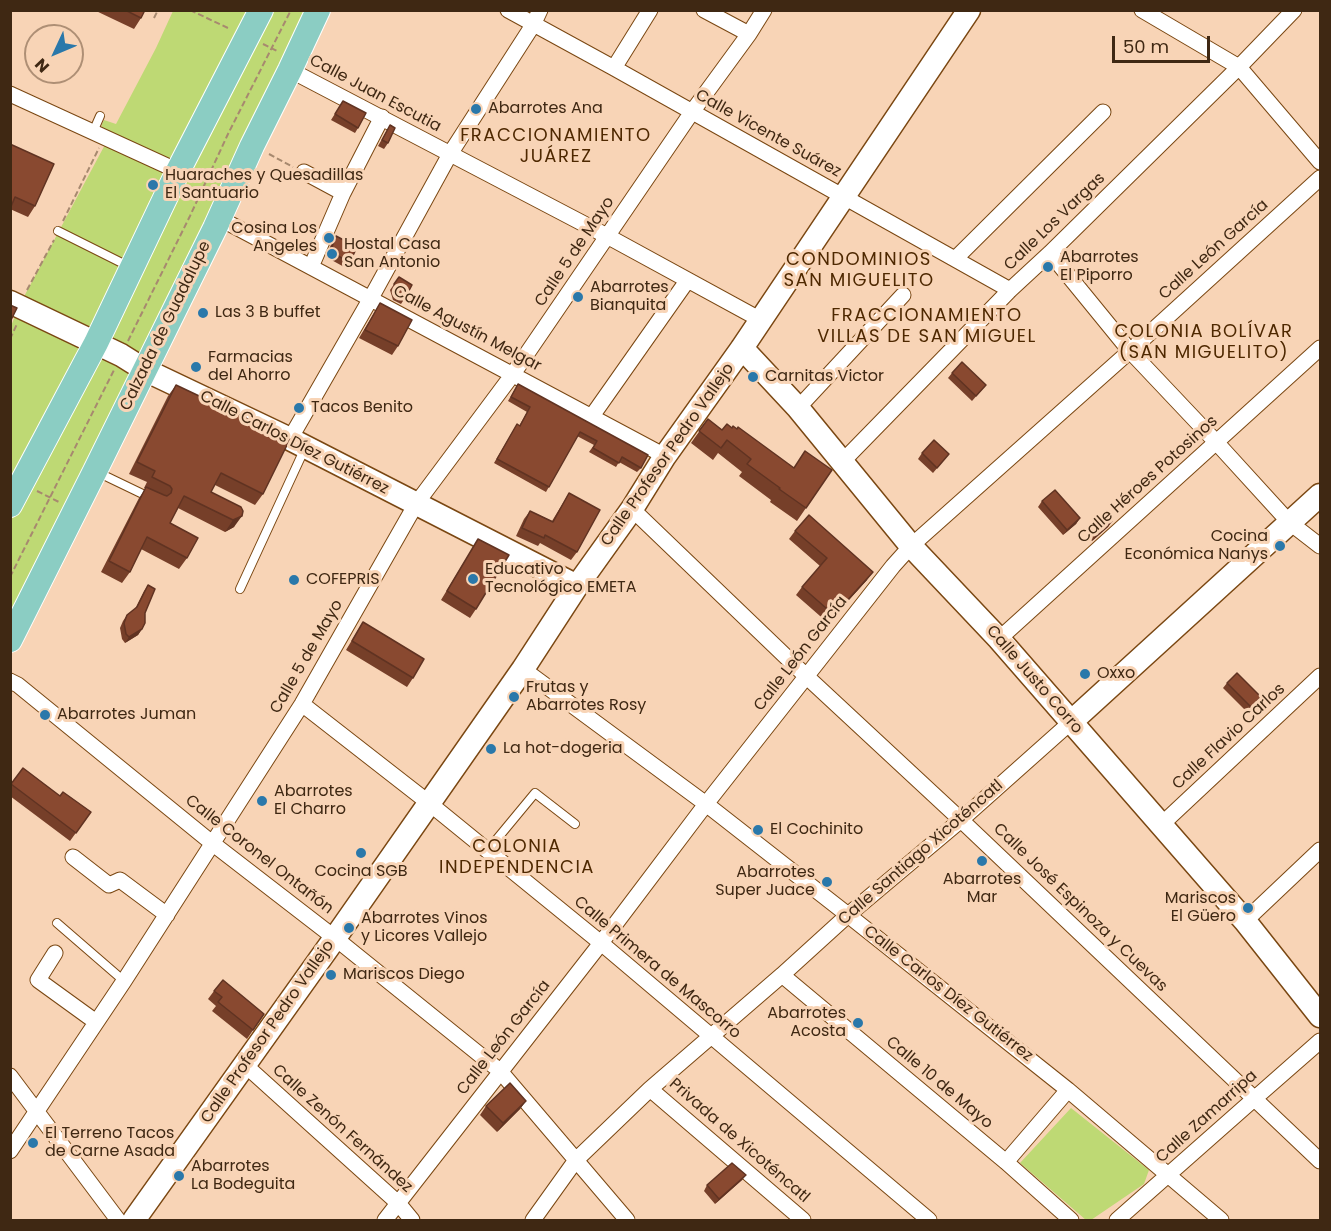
<!DOCTYPE html>
<html>
<head>
<meta charset="utf-8">
<style>
	body { margin:0 }
	#map { position:relative; width:1331px; height:1231px; overflow:hidden; background:#f8d4b6; font-family:Poppins,sans-serif }
	canvas { display:block }
	.frame { position:absolute; inset:0; border:12px solid #3f2813; pointer-events:none }
	.north { position:absolute; left:24px; top:24px; width:60px; height:60px; box-sizing:border-box; background:#f8d4b6; border:2px solid #ae8f75; border-radius:50%; rotate:226deg; font-size:16px; font-weight:700; line-height:24px; text-align:center; color:#3f2813 }
	.north::after { content:''; display:block; margin:auto; width:21px; height:27px; background:#2a78aa; clip-path:polygon(50% 0,100% 100%,50% 72%,0 100%) }
	.scale { position:absolute; left:1112px; top:36px; width:98px; height:27px; box-sizing:border-box; border:3px solid #3f2813; border-top:0; padding-left:8px; font-size:18px; line-height:21px; white-space:nowrap; color:#3f2813; -webkit-text-stroke:4px #f8d4b6; paint-order:stroke }
</style>
</head>
<body>
<div id="map">
<canvas width="1331" height="1231"></canvas>
<div class="frame"></div>
<div class="north">N</div>
<div class="scale">50 m</div>
</div>
<script>
const g = document.querySelector('canvas').getContext('2d');
g.lineJoin = 'round';
function paint(path, color) { g.fillStyle = color; g.fill(path, 'evenodd'); }
function stroke(path, color, width, dash) { g.strokeStyle = color; g.lineWidth = width; g.lineCap = dash ? 'butt' : 'round'; g.setLineDash(dash || []); g.stroke(path); }
function label(font, color, halo, rows, align = 'center') {
  g.font = font + ' Poppins,sans-serif'; g.lineWidth = 6; g.setLineDash([]); g.textBaseline = 'middle'; g.strokeStyle = halo; g.fillStyle = color; for (const [text, x, y, turn = 0] of rows) {
    g.save(); g.translate(x, y); g.rotate((+turn || 0) * Math.PI / 180); g.textAlign = isNaN(turn) ? turn : align; if (halo) g.strokeText(text, 0, 0); g.fillText(text, 0, 0); g.restore();
  }
}
paint(new Path2D(`
	M173,11h78l-74,156 -76,-36 1,-7 2,-4 12,4 40,-76z
	M267,11h46l-302,606v-291l8,-20 89,-167 70,32z
	M1071,1108l78,62 -5,14 -53,36h-5l-66,-57z`), '#bed974');
const lane = new Path2D(`
	M93,132l7,-16
	M58,231l72,36
	M97,472l54,26
	M240,589l65,-141
	M487,851l48,-58 40,31
	M57,923l67,58`);
const street = new Path2D(`
	M508,10l106,58 396,222
	M704,10l45,24
	M1142,10l97,57 81,95
	M614,68l36,-58
	M290,70l317,166 154,84
	M10,94l168,77
	M304,172l39,21
	M219,218l446,238
	M1050,253l80,98 86,91 73,80 31,24
	M955,259l148,-147
	M311,267l32,-74 39,-76
	M798,408l105,-113
	M592,416l95,-135
	M290,439l81,-141 79,-144 83,-129 7,-15
	M843,461l167,-171 40,-37 189,-186 55,-57
	M632,509l174,167 155,144 359,341
	M999,639l321,-291
	M523,669l183,135 142,111 220,175 153,130
	M10,681l8,4 194,158 123,95 165,133 127,149
	M302,704l127,99 172,140 328,277
	M1161,825l159,-149
	M73,857l36,28 11,-5 47,35
	M1245,921l75,-71
	M55,953l-17,27 58,42
	M782,975l224,187 65,58
	M245,1065l153,138 14,17
	M10,1076l108,144
	M650,1089l153,131
	M10,1151l114,-170 178,-277 114,-200 97,-130 179,-262 57,-78 15,-24
	M1006,1162l62,-72
	M385,1220l216,-277 105,-139 187,-238 18,-20 219,-195 190,-173
	M533,1220l43,-60 74,-71 132,-114 66,-60 113,-95 110,-98
	M1117,1220l137,-121 66,-58`);
const secondary = new Path2D(`
	M10,302l111,53 24,15 145,69 287,147
	M742,348l56,60 113,138 88,93 246,282 75,95
	M1071,722l249,-227
	M134,1220l201,-282 188,-269 54,-83 55,-77 33,-53 77,-108 227,-338`);
const primary = new Path2D(`
	M10,505l86,-162 82,-172 83,-161
	M10,640l85,-169 120,-243 37,-82 38,-76 28,-60`);
stroke(lane, '#7a4712', 10);
stroke(street, '#7a4712', 17);
stroke(secondary, '#7a4712', 25);
stroke(primary, '#fff', 26);
stroke(new Path2D(`
	M190,10l40,19
	M154,18l4,-8
	M263,44l16,8
	M269,154l24,13
	M63,221l36,-73
	M27,290l27,-50
	M10,339l7,-15
	M128,341l62,-125 38,-82 63,-124
	M37,491l22,11
	M10,577l104,-207`), '#a7896f', 2, [6, 3]);
stroke(lane, '#fff', 8);
stroke(street, '#fff', 15);
stroke(secondary, '#fff', 22);
stroke(primary, '#8bcdc3', 24);
paint(new Path2D(`
	M94,10h51l-4,8 -7,11z
	M343,101l15,27 -3,5 -24,-13z
	M390,125l-2,18 -4,6 -6,-3z
	M10,144l25,62 -7,11 -18,-8z
	M336,236l14,26 -4,6 -20,-11 6,-15z
	M399,277l6,21 -4,6 -8,-4 -3,-10z
	M380,303l18,43 -6,9 -33,-17z
	M952,373l34,12 -14,16 -24,-23z
	M518,384l123,84 -4,4 -18,-10 -3,5 -27,-15 5,-7 -17,-9 -31,56 -52,-29 20,-34 3,-5 2,2 8,-14 -19,-11z
	M176,385l87,109 -8,11 -40,-20 -4,7 30,15 -7,20 -9,5 -47,-24 -8,15 17,35 -8,11 -38,-20 -11,23 -8,11 -21,-11 38,-74 7,-10h-2l3,-6 -18,-8 39,-78z
	M708,419l14,11 10,-2 61,40 39,2 -35,51 -27,-19 1,-2 -32,-24 3,-4 -24,-19 -5,7 -22,-17z
	M922,453l27,1 -16,19 -15,-14z
	M569,493l8,59 -6,8 -31,-17 -2,3 -22,-10 8,-17 6,-8 22,10z
	M1042,501l38,17 -4,6 -13,11 -25,-28z
	M1112,521l-4,6 -16,14 -8,-9 4,-6z
	M795,531l72,49 -39,43 -32,-28 6,-8 18,-21 -31,-27z
	M478,539l-2,70 -6,9 -29,-18z
	M148,585l-3,28 -3,16 -4,6 -13,8 -3,-4 -2,-11 3,-7 4,-6 8,-6 9,-18z
	M363,622l50,56 -6,9 -61,-37z
	M1227,683l34,14 -4,5 -10,10 -24,-24z
	M23,768l37,28 31,16 -21,29 -60,-45v-11z
	M214,991l50,23 -17,25 -35,-28 4,-5 -8,-7z
	M526,1101l-6,8 -23,23 -17,-17 6,-9z
	M746,1175l-4,5 -27,24 -11,-13 3,-6z`), '#763f29');
paint(new Path2D(`
	M242,516l-8,11 -9,5 8,-12z
	M1080,518l-4,6 -13,11 4,-5z
	M1112,521l-4,6 -16,14 4,-6z
	M873,572l-6,8 -39,43 6,-8z
	M142,629l-4,6 -13,8 4,-6z
	M1261,697l-4,5 -10,10 4,-5z
	M526,1101l-6,8 -23,23 6,-9z
	M746,1175l-4,5 -27,24 4,-5z`), '#603322');
const building = new Path2D(`
	M125,10h20l-4,8z
	M343,101l23,12 -8,15 -23,-14z
	M390,125l5,3 -7,15 -6,-3z
	M10,144l44,20 -19,42 -20,-9 -5,12z
	M336,236l21,11 -7,15 -20,-10z
	M399,277l13,8 -7,13 -8,-4 -3,-10z
	M380,303l32,17 -14,26 -33,-16z
	M10,305l7,3 -7,14z
	M962,362l24,23 -10,11 -24,-23z
	M518,384l130,71 -7,13 -19,-11 -3,6 -26,-15 4,-7 -17,-9 -31,55 -52,-28 20,-35 3,2 10,-19 -19,-10z
	M176,385l114,54 -27,55 -42,-21 -10,19 30,15 2,4 -1,5 -9,4 -49,-24 -14,27 28,15 -11,20 -40,-21 -17,35 -21,-11 37,-74 18,8 3,1 4,-3 1,-4 -2,-3 -18,-9 3,-6 -18,-9z
	M708,419l14,11 5,-6 5,4 1,-2 4,3 1,-2 56,41 11,-17 27,19 -26,38 -27,-19 1,-1 -33,-24 4,-5 -24,-19 -6,8 -22,-17z
	M934,440l15,14 -12,14 -15,-15z
	M1055,490l25,28 -13,12 -25,-29z
	M569,493l31,17 -23,42 -32,-17 -1,3 -22,-10 8,-17 23,11z
	M1104,512l8,9 -16,14 -8,-9z
	M809,515l64,57 -39,43 -32,-28 25,-29 -32,-27z
	M478,539l31,16 -33,54 -29,-18z
	M148,585l7,4 -10,24v10l-3,6 -13,8 -3,-3 -2,-11 3,-8 10,-8z
	M363,622l61,37 -11,19 -61,-37z
	M1237,673l24,24 -10,10 -24,-24z
	M23,768l37,28 3,-4 28,20 -15,21 -65,-49z
	M223,980l41,34 -11,16 -35,-28 4,-5 -8,-6z
	M510,1083l16,18 -23,22 -17,-17z
	M732,1163l14,12 -27,24 -12,-14z`);
paint(building, '#894930');
stroke(building, '#603322', 1.5);
for (const [x, y, r, color] of [
	[476,109,6,"#2a78aa"],
	[153,185,6,"#2a78aa"],
	[329,238,6,"#2a78aa"],
	[332,254,6,"#2a78aa"],
	[1048,267,6,"#2a78aa"],
	[578,297,6,"#2a78aa"],
	[203,313,6,"#2a78aa"],
	[196,367,6,"#2a78aa"],
	[753,377,6,"#2a78aa"],
	[299,408,6,"#2a78aa"],
	[1280,546,6,"#2a78aa"],
	[473,579,6,"#2a78aa"],
	[294,580,6,"#2a78aa"],
	[1085,674,6,"#2a78aa"],
	[514,697,6,"#2a78aa"],
	[45,715,6,"#2a78aa"],
	[491,749,6,"#2a78aa"],
	[262,801,6,"#2a78aa"],
	[758,830,6,"#2a78aa"],
	[361,853,6,"#2a78aa"],
	[982,861,6,"#2a78aa"],
	[827,882,6,"#2a78aa"],
	[1248,908,6,"#2a78aa"],
	[349,928,6,"#2a78aa"],
	[331,975,6,"#2a78aa"],
	[858,1023,6,"#2a78aa"],
	[33,1143,6,"#2a78aa"],
	[179,1176,6,"#2a78aa"]
]) { const dot = new Path2D(); dot.arc(x, y, r, 0, 2 * Math.PI); g.fillStyle = color; g.fill(dot); stroke(dot, '#f8d4b6', 2); }
label('16px', '#3f2813', '#f8d4b6', [
	["Calle Juan Escutia",375,94,28],
	["Calle Vicente Suárez",768,134,29],
	["Calle Los Vargas",1055,222,-44],
	["Calle León García",1214,250,-42],
	["Calle 5 de Mayo",575,252,-56],
	["Calzada de Guadalupe",166,326,-64],
	["Calle Agustín Melgar",467,329,28],
	["Calle Carlos Díez Gutiérrez",294,443,27],
	["Calle Profesor Pedro Vallejo",668,455,-55],
	["Calle Héroes Potosinos",1148,480,-42],
	["Calle León García",801,654,-52],
	["Calle 5 de Mayo",307,657,-60],
	["Calle Justo Corro",1034,680,49],
	["Calle Flavio Carlos",1229,737,-43],
	["Calle Santiago Xicoténcatl",921,853,-41],
	["Calle Coronel Ontañón",259,855,38],
	["Calle José Espinoza y Cuevas",1080,908,44],
	["Calle Primera de Mascorro",657,968,40],
	["Calle Carlos Díez Gutiérrez",948,994,38],
	["Calle Profesor Pedro Vallejo",268,1032,-55],
	["Calle León García",504,1038,-52],
	["Calle 10 de Mayo",939,1083,40],
	["Calle Zamarripa",1207,1117,-42],
	["Calle Zenón Fernández",342,1129,42],
	["Privada de Xicoténcatl",739,1141,41]
]);
label('16px', '#3f2813', '#f8d4b6', [
	["Abarrotes Ana",488,109],
	["Huaraches y Quesadillas",165,176],
	["El Santuario",165,194],
	["Cosina Los",317,229,"right"],
	["Angeles",317,247,"right"],
	["Hostal Casa",344,245],
	["San Antonio",344,263],
	["Abarrotes",1060,258],
	["El Piporro",1060,276],
	["Abarrotes",590,288],
	["Bianquita",590,306],
	["Las 3 B buffet",215,313],
	["Farmacias",208,358],
	["del Ahorro",208,376],
	["Carnitas Victor",765,377],
	["Tacos Benito",311,408],
	["Cocina",1268,537,"right"],
	["Económica Nanys",1268,555,"right"],
	["Educativo",485,570],
	["Tecnológico EMETA",485,588],
	["COFEPRIS",306,580],
	["Oxxo",1097,674],
	["Frutas y",526,688],
	["Abarrotes Rosy",526,706],
	["Abarrotes Juman",57,715],
	["La hot-dogeria",503,749],
	["Abarrotes",274,792],
	["El Charro",274,810],
	["El Cochinito",770,830],
	["Cocina SGB",361,872,"center"],
	["Abarrotes",815,873,"right"],
	["Super Juace",815,891,"right"],
	["Abarrotes",982,880,"center"],
	["Mar",982,898,"center"],
	["Mariscos",1236,899,"right"],
	["El Güero",1236,917,"right"],
	["Abarrotes Vinos",361,919],
	["y Licores Vallejo",361,937],
	["Mariscos Diego",343,975],
	["Abarrotes",846,1014,"right"],
	["Acosta",846,1032,"right"],
	["El Terreno Tacos",45,1134],
	["de Carne Asada",45,1152],
	["Abarrotes",191,1167],
	["La Bodeguita",191,1185]
], 'left');
g.letterSpacing = '1.5px';
label('18px', '#4e2800', '#f8d4b6', [
	["FRACCIONAMIENTO",556,136],
	["JUÁREZ",556,157],
	["CONDOMINIOS",859,260],
	["SAN MIGUELITO",859,281],
	["FRACCIONAMIENTO",927,316],
	["VILLAS DE SAN MIGUEL",927,337],
	["COLONIA BOLÍVAR",1204,332],
	["(SAN MIGUELITO)",1204,353],
	["COLONIA",517,847],
	["INDEPENDENCIA",517,868]
]);
g.letterSpacing = '0px';
</script>
</body>
</html>
